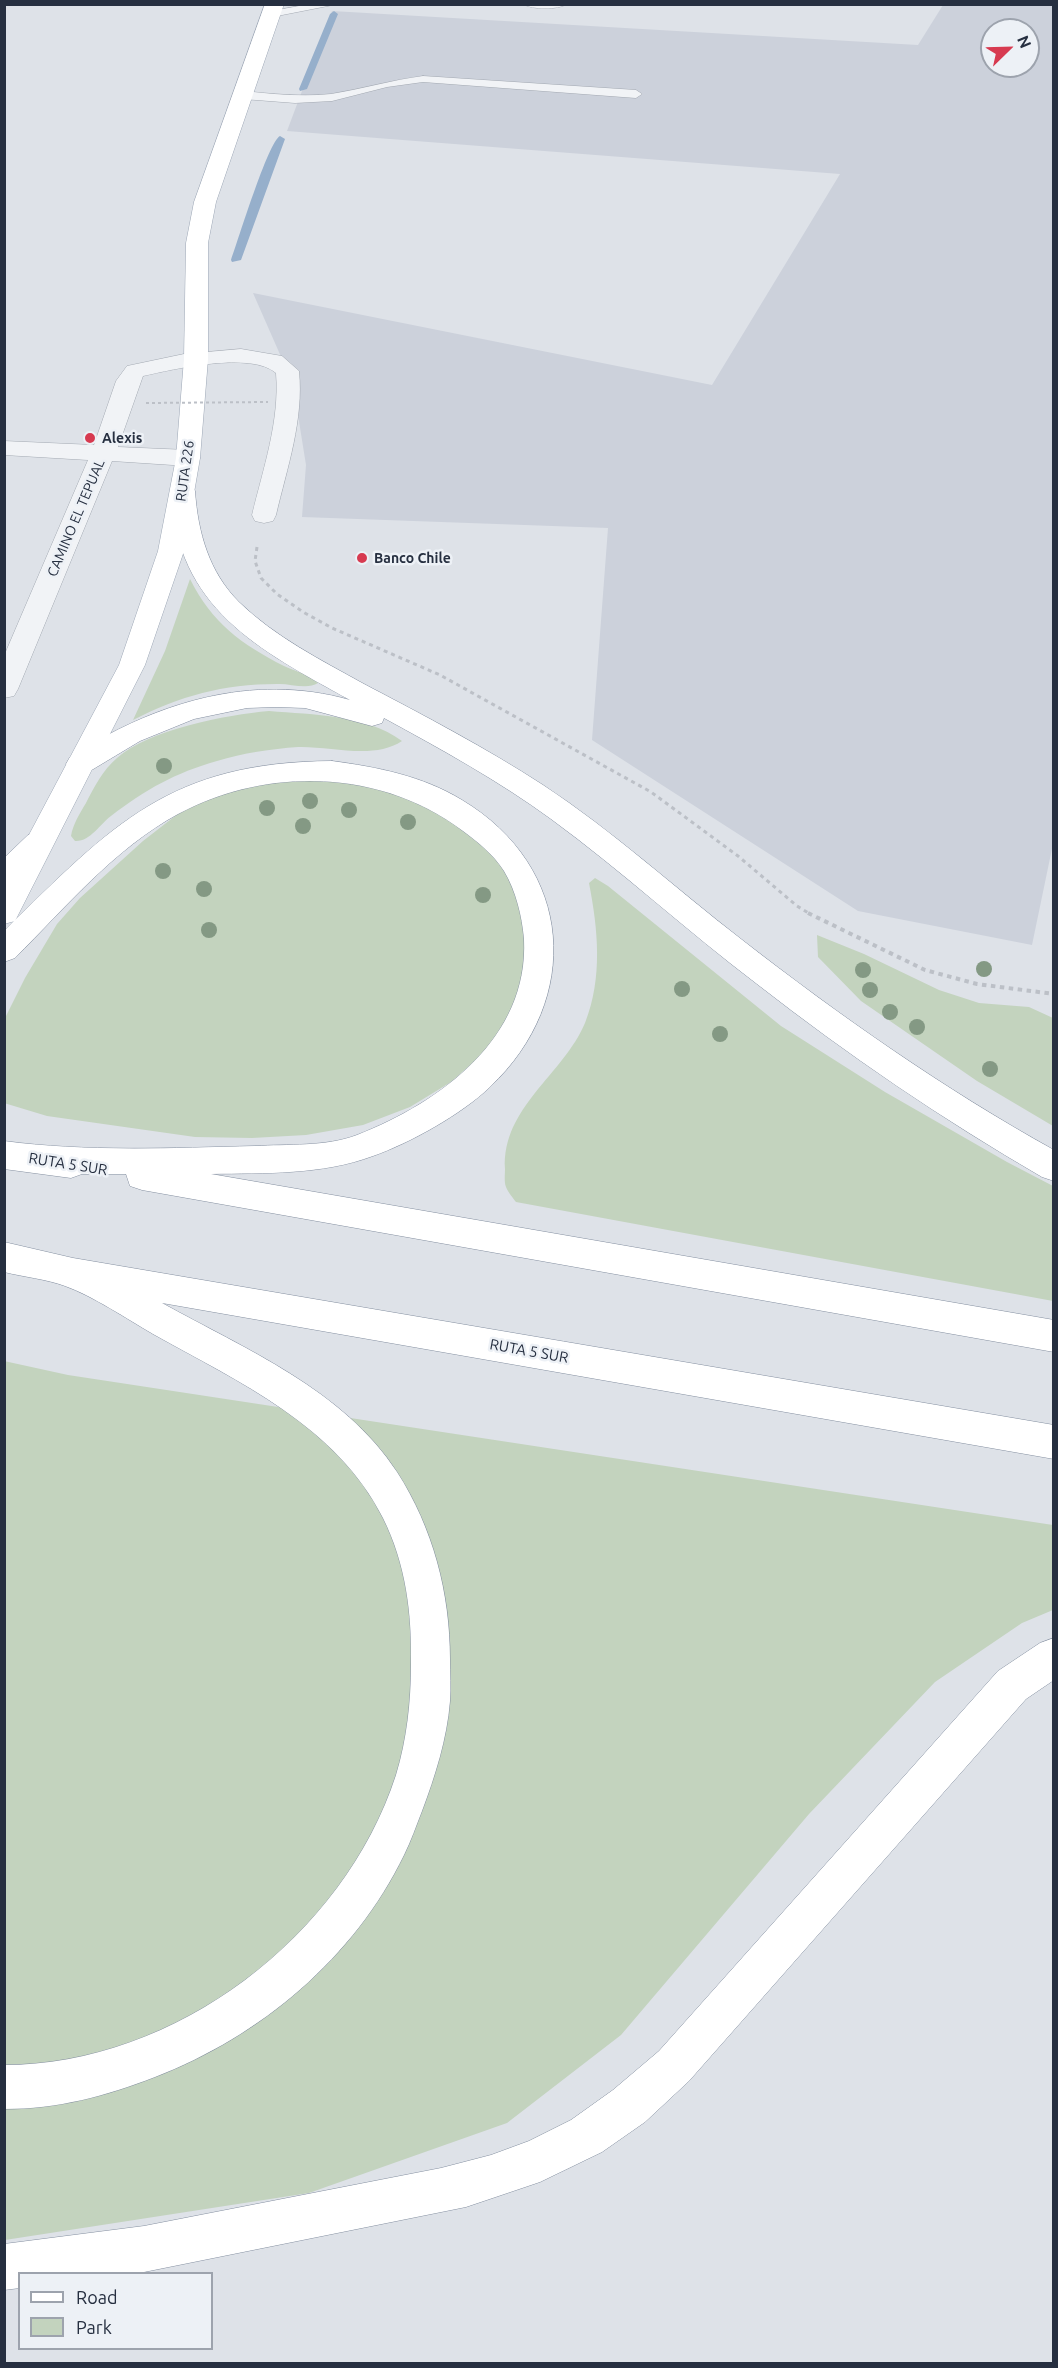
<!DOCTYPE html>
<html>
<head>
<meta charset="utf-8">
<style>
	body { margin:0 }
	#map { position:relative; width:1058px; height:2368px; overflow:hidden; background:#dee2e8; font-family:Ubuntu,sans-serif }
	canvas { display:block }
	.frame { position:absolute; inset:0; border:6px solid #262f40; pointer-events:none }
	.legend { position:absolute; left:18px; top:2272px; width:195px; height:78px; box-sizing:border-box; background:#edf1f6; border:2px solid #9da3ad; margin:0; padding:8px 10px; list-style:none; font-size:18px; color:#262f40 }
	.legend li { display:flex; align-items:center; gap:12px; height:30px }
	.legend b { width:30px; border:2px solid #9da3ad }
	.north { position:absolute; left:980px; top:18px; width:60px; height:60px; box-sizing:border-box; background:#edf1f6; border:2px solid #9da3ad; border-radius:50%; rotate:67deg; font-size:16px; font-weight:700; line-height:24px; text-align:center; color:#262f40 }
	.north::after { content:''; display:block; margin:auto; width:21px; height:27px; background:#d73a50; clip-path:polygon(50% 0,100% 100%,50% 72%,0 100%) }
</style>
</head>
<body>
<div id="map">
<canvas width="1058" height="2368"></canvas>
<div class="frame"></div>
<ul class="legend">
<li><b style="height:8px;background:#fff"></b>Road</li>
<li><b style="height:16px;background:#c3d3be"></b>Park</li>
</ul>
<div class="north">N</div>
</div>
<script>
const g = document.querySelector('canvas').getContext('2d');
g.lineJoin = 'round';
function paint(path, color) { g.fillStyle = color; g.fill(path, 'evenodd'); }
function stroke(path, color, width, dash) { g.strokeStyle = color; g.lineWidth = width; g.lineCap = dash ? 'butt' : 'round'; g.setLineDash(dash || []); g.stroke(path); }
function label(font, color, halo, rows, align = 'center') {
  g.font = font + ' Ubuntu,sans-serif'; g.lineWidth = 5; g.setLineDash([]); g.textBaseline = 'middle'; g.strokeStyle = halo; g.fillStyle = color; for (const [text, x, y, turn = 0] of rows) {
    g.save(); g.translate(x, y); g.rotate((+turn || 0) * Math.PI / 180); g.textAlign = isNaN(turn) ? turn : align; if (halo) g.strokeText(text, 0, 0); g.fillText(text, 0, 0); g.restore();
  }
}
paint(new Path2D(`
	M943,5h110l1,834 -22,106 -174,-34 -266,-171 16,-212 -306,-11 4,-52 -13,-81 -40,-91 459,92 128,-211 -553,-43 45,-120 586,34zM992,30h36v36h-36z`), '#ccd1db');
paint(new Path2D(`
	M190,579c22,44 51,65 94,87 12,6 25,7 34,17 -11,7 -29,0 -41,1 -54,0 -97,12 -144,36l32,-69z
	M269,711c45,4 96,3 133,30 -28,19 -71,5 -104,6 -27,2 -55,6 -81,14 -42,12 -71,28 -106,55 -11,8 -21,26 -36,25l-4,-5c2,-12 9,-23 15,-33 8,-16 17,-33 31,-45 33,-29 109,-43 152,-47z
	M330,777l64,10 79,42 50,64 8,67 -24,64 -22,28 -34,30 -41,25 -47,18 -57,10 -54,3 -57,-1 -148,-21 -43,-13v-83l21,-42 32,-54 23,-26 63,-57 36,-28 33,-16 39,-12z
	M595,878l13,8 173,140 104,66 122,70 46,24v115l-537,-99c-3,-4 -8,-10 -10,-15 -2,-5 -1,-13 -1,-18 -3,-62 58,-94 80,-146 18,-45 13,-94 4,-140z
	M817,935l47,19 75,36 40,13 50,4 24,11v108l-76,-45 -116,-80 -43,-44z
	M4,1361l64,14 985,150v85l-31,13 -87,59 -126,132 -188,221 -114,88 -198,70 -304,47z`), '#c3d3be');
paint(new Path2D(`
	M334,11l4,3 -31,75 -7,2 -1,-2 31,-75z
	M280,136l5,3 -44,121 -9,2 -1,-2c7,-19 37,-118 49,-124z`), '#96afcb');
const service = new Path2D(`
	M310,4h28l-66,13 -6,-3 6,-3z
	M523,4h44c-9,6 -35,6 -44,0z
	M423,76l213,14 6,4 -6,4 -213,-16 -36,5 -55,14 -37,2 -52,-4 -6,-4 6,-4c29,3 59,6 88,3 31,-5 61,-14 92,-18z`);
const minor = new Path2D(`
	M241,349l41,7 17,15c5,49 -12,97 -23,144l-3,6 -9,2 -9,-2 -3,-6c11,-46 28,-94 24,-142 -25,-22 -102,-4 -133,3l-25,71 70,3 9,3 3,5 -3,5 -9,3 -76,-5 -94,228 -4,7 -10,2v-42l84,-196 -84,-5v-14l90,4 22,-64 11,-15 57,-12z`);
const primary = new Path2D(`
	M265,4h19l-68,198 -8,41v116l-8,99 -16,93 -39,114 -130,256 -11,3v-42l115,-217 39,-114 18,-93 8,-99 2,-116 8,-41z`);
const motorway = new Path2D(`
	M183,483l9,2 3,6c3,42 14,81 44,111 36,35 82,58 125,82 61,32 122,64 179,101 70,46 132,103 198,154 99,77 203,150 313,211v31l-12,-4c-100,-58 -194,-122 -285,-193 -70,-53 -135,-113 -206,-165 -52,-38 -110,-70 -167,-101l-2,5 -10,3 -67,-18 -29,-1 -29,1 -53,11 -54,22 -50,30 -10,3 -10,-3 -4,-7 4,-7c84,-54 182,-85 280,-57 -92,-51 -173,-91 -179,-209l3,-6z
	M332,761c45,6 91,15 130,39 112,67 121,199 28,287 -28,27 -80,56 -117,69 -51,19 -108,17 -162,18l843,146v32l-912,-162 -12,-4 -4,-12h-44l-11,4 -67,-9v-28c81,11 169,7 251,5 32,-2 71,1 102,-11 84,-33 172,-97 167,-196 -2,-23 -8,-48 -20,-68 -10,-16 -26,-29 -41,-40 -81,-62 -196,-65 -285,-17 -64,35 -112,93 -163,144l-11,4v-31c109,-107 166,-169 328,-170z
	M38,832l10,3 4,8c-9,16 -30,38 -48,44v-29l24,-23z
	M4,1242l69,16 981,167v34l-892,-156c83,46 182,87 235,169 36,56 53,121 53,187 0,14 1,29 0,42 -3,38 -15,75 -28,110 -6,15 -11,30 -18,44 -50,103 -143,181 -249,222 -49,19 -97,32 -151,32v-44c171,0 340,-129 392,-290 11,-36 15,-74 15,-111 1,-50 -5,-100 -28,-146 -46,-92 -144,-136 -230,-184 -26,-15 -60,-38 -88,-48 -19,-7 -41,-9 -61,-14z
	M1054,1638v42l-28,19 -337,382 -44,41 -43,30 -62,30 -74,25 -322,65 -124,2v14l-16,2v-46l140,-18 297,-58 50,-13 38,-14 42,-21 42,-30 46,-39 339,-380 42,-28z`);
stroke(service, '#a3a9b2', 1);
stroke(minor, '#a3a9b2', 1);
stroke(primary, '#9ca6b5', 1);
stroke(motorway, '#848fa0', 1);
stroke(new Path2D(`
	M257,547l-2,14 6,17 16,16 26,18 29,16 108,47 211,117 87,64 59,50 13,8`), '#bcc0c7', 3, [4, 4]);
stroke(new Path2D(`
	M808,913l117,57 52,14 77,10`), '#bcc0c7', 4, [4.5, 4.5]);
paint(service, '#f1f3f6');
paint(minor, '#f1f3f6');
paint(primary, '#fff');
paint(motorway, '#fff');
stroke(new Path2D(`
	M146,403l122,-1`), '#bcc0c7', 2, [3, 3]);
g.fillStyle = '#849984';
for (const [x, y] of [
	[164,766],
	[310,801],
	[267,808],
	[349,810],
	[408,822],
	[303,826],
	[163,871],
	[204,889],
	[483,895],
	[209,930],
	[984,969],
	[863,970],
	[682,989],
	[870,990],
	[890,1012],
	[917,1027],
	[720,1034],
	[990,1069]
]) { g.beginPath(); g.arc(x, y, 8, 0, 2 * Math.PI); g.fill(); }
for (const [x, y, r, color] of [
	[90,438,6,"#d73a50"],
	[362,558,6,"#d73a50"]
]) { const dot = new Path2D(); dot.arc(x, y, r, 0, 2 * Math.PI); g.fillStyle = color; g.fill(dot); stroke(dot, '#edf1f6', 2); }
label('bold 14px', '#262f40', '#edf1f6', [
	["Alexis",102,438],
	["Banco Chile",374,558]
], 'left');
label('14px', '#262f40', '#edf1f6', [
	["RUTA 226",185,471,-82],
	["CAMINO EL TEPUAL",76,518,-67]
]);
label('15px', '#262f40', '#edf1f6', [
	["RUTA 5 SUR",68,1164,9],
	["RUTA 5 SUR",529,1351,10]
]);
</script>
</body>
</html>
